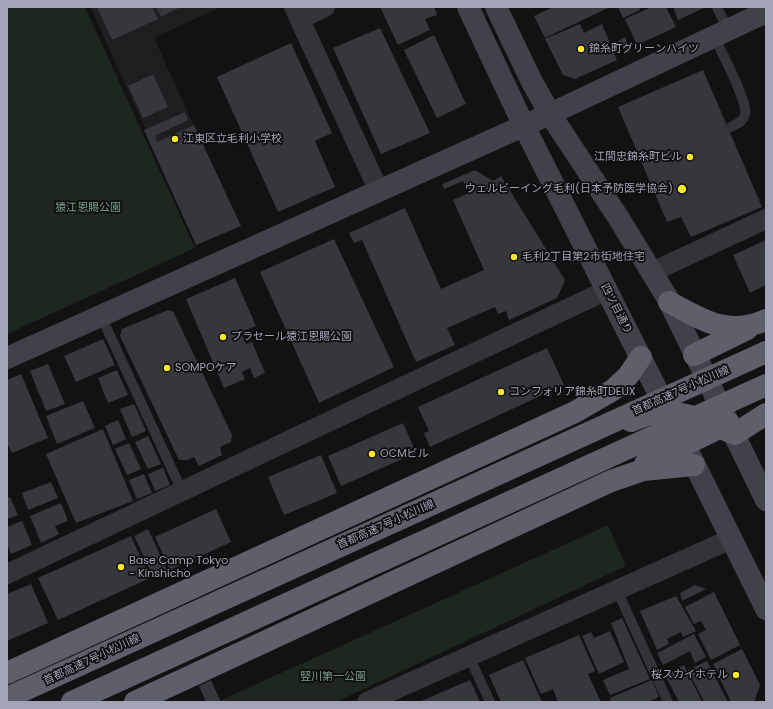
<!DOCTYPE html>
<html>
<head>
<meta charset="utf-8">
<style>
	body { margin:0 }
	#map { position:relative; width:773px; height:709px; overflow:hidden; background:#121213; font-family:Poppins,sans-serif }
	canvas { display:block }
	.frame { position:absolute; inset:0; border:8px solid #a2a3b5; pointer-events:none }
</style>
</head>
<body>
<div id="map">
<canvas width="773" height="709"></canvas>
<div class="frame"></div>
</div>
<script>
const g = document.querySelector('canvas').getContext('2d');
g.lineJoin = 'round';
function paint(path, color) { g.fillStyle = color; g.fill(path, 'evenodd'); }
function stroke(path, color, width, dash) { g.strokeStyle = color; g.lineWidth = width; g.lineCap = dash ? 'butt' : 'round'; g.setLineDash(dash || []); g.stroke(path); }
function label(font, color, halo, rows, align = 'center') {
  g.font = font + ' Poppins,"Noto Sans JP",sans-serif'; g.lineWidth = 3.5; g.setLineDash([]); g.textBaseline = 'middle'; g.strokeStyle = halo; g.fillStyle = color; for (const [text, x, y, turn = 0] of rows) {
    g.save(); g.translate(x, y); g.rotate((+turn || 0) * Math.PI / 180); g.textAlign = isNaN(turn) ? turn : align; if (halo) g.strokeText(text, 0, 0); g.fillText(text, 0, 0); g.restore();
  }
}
paint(new Path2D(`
	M90,7h131l-67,31 86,188 -42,18z`), '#1e1e20');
paint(new Path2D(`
	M7,7h78l110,241 -188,86z
	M608,525l18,41 -290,136h-119z`), '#1e2620');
paint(new Path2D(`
	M97,7h55l6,12 -46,21z
	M156,7h25l-20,10z
	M380,7h54l3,8 -12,4 5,11 -32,15z
	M553,7h57l-65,31 -11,-22z
	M618,7h21l1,3 -17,8z
	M652,7h14l10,20 -39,18 -12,-26z
	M673,7h33l-28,13z
	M580,24l4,9 18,-9 15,36 -42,19 -12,-4 -18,-36z
	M380,28l50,105 -49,21 -48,-106z
	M434,35l32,69 -29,14 -33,-68z
	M625,37l6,15 -7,2 -6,-13z
	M291,43l41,90 -17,8 20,46 -57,25 -61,-135z
	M703,70l59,137 -71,30 -10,-20 -14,5 -49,-115z
	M153,74l15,33 -25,11 -15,-32z
	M185,112l3,8 -33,16 2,6 37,-17 47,101 -45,19 -52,-115z
	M475,170l18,11 8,-5 64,104 -8,18 -48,22 -3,-9 -8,3 -3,-7 -48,21 8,17 -39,17 -54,-122 -8,3 -5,-10 56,-25 36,81 43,-19 -31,-70 16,-7 -6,-12 -19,8 -2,-5z
	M334,239l60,128 -75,36 -59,-131z
	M766,240v45l-16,8 -17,-38z
	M235,278l21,48 -15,6 5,12 6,-2 13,31 -11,5 -4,-10 -8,4 3,7 -21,9 -38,-89z
	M168,310l5,1 59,124 -1,7 -11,5 2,8 -23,11 -5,-9 -6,3h-9l-59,-124 2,-7z
	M103,339l12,26 -39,17 -12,-26z
	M547,348l17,37 -134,62 -6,-14 5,-2 -11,-24z
	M48,364l17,40 -19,7 -16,-40z
	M117,370l11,25 -20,8 -10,-25z
	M21,374l27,64 -36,15 -5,-10v-63z
	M83,401l12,27 -38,16 -11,-28z
	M134,404l12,27 -14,6 -12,-28z
	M118,420l8,19 -13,6 -8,-19z
	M403,423l13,30 -75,33 -13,-30z
	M103,429l30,72 -57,22 -30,-69z
	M148,436l13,28 -13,5 -13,-27z
	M129,443l12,26 -14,6 -12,-26z
	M321,455l16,38 -53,22 -16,-38z
	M163,468l7,17 -15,6 -7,-17z
	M144,474l8,19 -15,6 -8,-19z
	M51,482l7,16 -30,12 -6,-17z
	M10,497l8,18 -11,4v-21z
	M61,503l7,18 -13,5 4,8 -18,9 -11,-27z
	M216,509l15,33 -61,28 -15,-33z
	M22,521l10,24 -21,9 -4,-10v-17z
	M148,529l19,41 -14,6 -19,-40z
	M131,536l19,42 -92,42 -20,-42z
	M31,584l17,39 -41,18v-47z
	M695,585l11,4 -24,12 -2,-8z
	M714,592l26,53 -29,15 -13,-26 8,-4 -5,-9 -7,3 -9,-17z
	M676,596l20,35 -13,6 -2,-5 -14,7 2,5 -12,6 -17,-39z
	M622,618l28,61 -40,16 -7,-15 26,-11 -18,-46z
	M610,631l14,31 -25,12 -17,-38 9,-4 3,6z
	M694,634l12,23 -11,6 -5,-12 -27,14 -6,-12z
	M579,635l16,36 -7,3 13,28h-43l-5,-13 -12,5 -16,-36z
	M742,649l18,36 -6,17h-23l-18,-38z
	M523,660l19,42h-41l-12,-27z
	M707,661l21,41h-24l-16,-32z
	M684,665l18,37h-23l-14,-27z
	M211,680l10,22h-15l-7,-16z
	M470,680l10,22h-61z
	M652,680l7,17 -11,5h-37l-1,-4z`), '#36373c');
stroke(new Path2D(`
	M717,7l11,23
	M714,36c7,16 34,64 31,79 -2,7 -9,9 -14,12
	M101,316l81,175
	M617,590l51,112
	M469,656l21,46`), '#333339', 10);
stroke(new Path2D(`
	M294,7l85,184
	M300,19l25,-12
	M652,272l114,-53
	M7,574l600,-284
	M367,702l364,-163`), '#333339', 20);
stroke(new Path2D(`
	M468,7l56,119 146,290
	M496,7l36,75 18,32 68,103 50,82 98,201
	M7,358l543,-244 216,-102
	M686,447l80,162`), '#414149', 22);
stroke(new Path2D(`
	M669,302c34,18 58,35 97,18
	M694,355l53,-26
	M631,421c6,-2 13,-6 20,-7 31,-6 56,8 84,20l31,-20
	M645,464l84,-41
	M7,673l568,-261 38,-22 15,-14 13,-19
	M135,702l476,-221 32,-11 51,-5`), '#5e5f6a', 22);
stroke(new Path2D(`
	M7,698l759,-346
	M72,702l694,-317`), '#5e5f6a', 22);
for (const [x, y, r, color] of [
	[581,49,4,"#fae824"],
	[175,139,4,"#fae824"],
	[690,157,4,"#fae824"],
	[682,189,5,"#fae824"],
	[514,257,4,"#fae824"],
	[223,337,4,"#fae824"],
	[167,368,4,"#fae824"],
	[501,392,4,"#fae824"],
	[372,454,4,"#fae824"],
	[121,567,4,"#fae824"],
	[736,675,4,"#fae824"]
]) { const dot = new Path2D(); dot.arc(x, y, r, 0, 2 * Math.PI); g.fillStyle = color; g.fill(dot); stroke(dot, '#0d0d0e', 1.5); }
label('11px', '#a2a3b5', '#0d0d0e', [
	["錦糸町グリーンハイツ",589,49],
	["江東区立毛利小学校",183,139],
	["江間忠錦糸町ビル",682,157,"right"],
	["ウェルビーイング毛利(日本予防医学協会)",673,189,"right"],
	["毛利2丁目第2市街地住宅",522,257],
	["プラセール猿江恩賜公園",231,337],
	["SOMPOケア",175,368],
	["コンフォリア錦糸町DEUX",509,392],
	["OCMビル",380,454],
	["Base Camp Tokyo",129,561],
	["- Kinshicho",129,574],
	["桜スカイホテル",728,675,"right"]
], 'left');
label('11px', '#78a185', '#0d0d0e', [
	["猿江恩賜公園",88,208],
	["竪川第一公園",333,677]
]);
label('11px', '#a2a3b5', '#0d0d0e', [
	["四ツ目通り",616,309,63],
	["首都高速7号小松川線",681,391,-24],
	["首都高速7号小松川線",386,525,-24],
	["首都高速7号小松川線",92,660,-25]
]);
</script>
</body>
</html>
